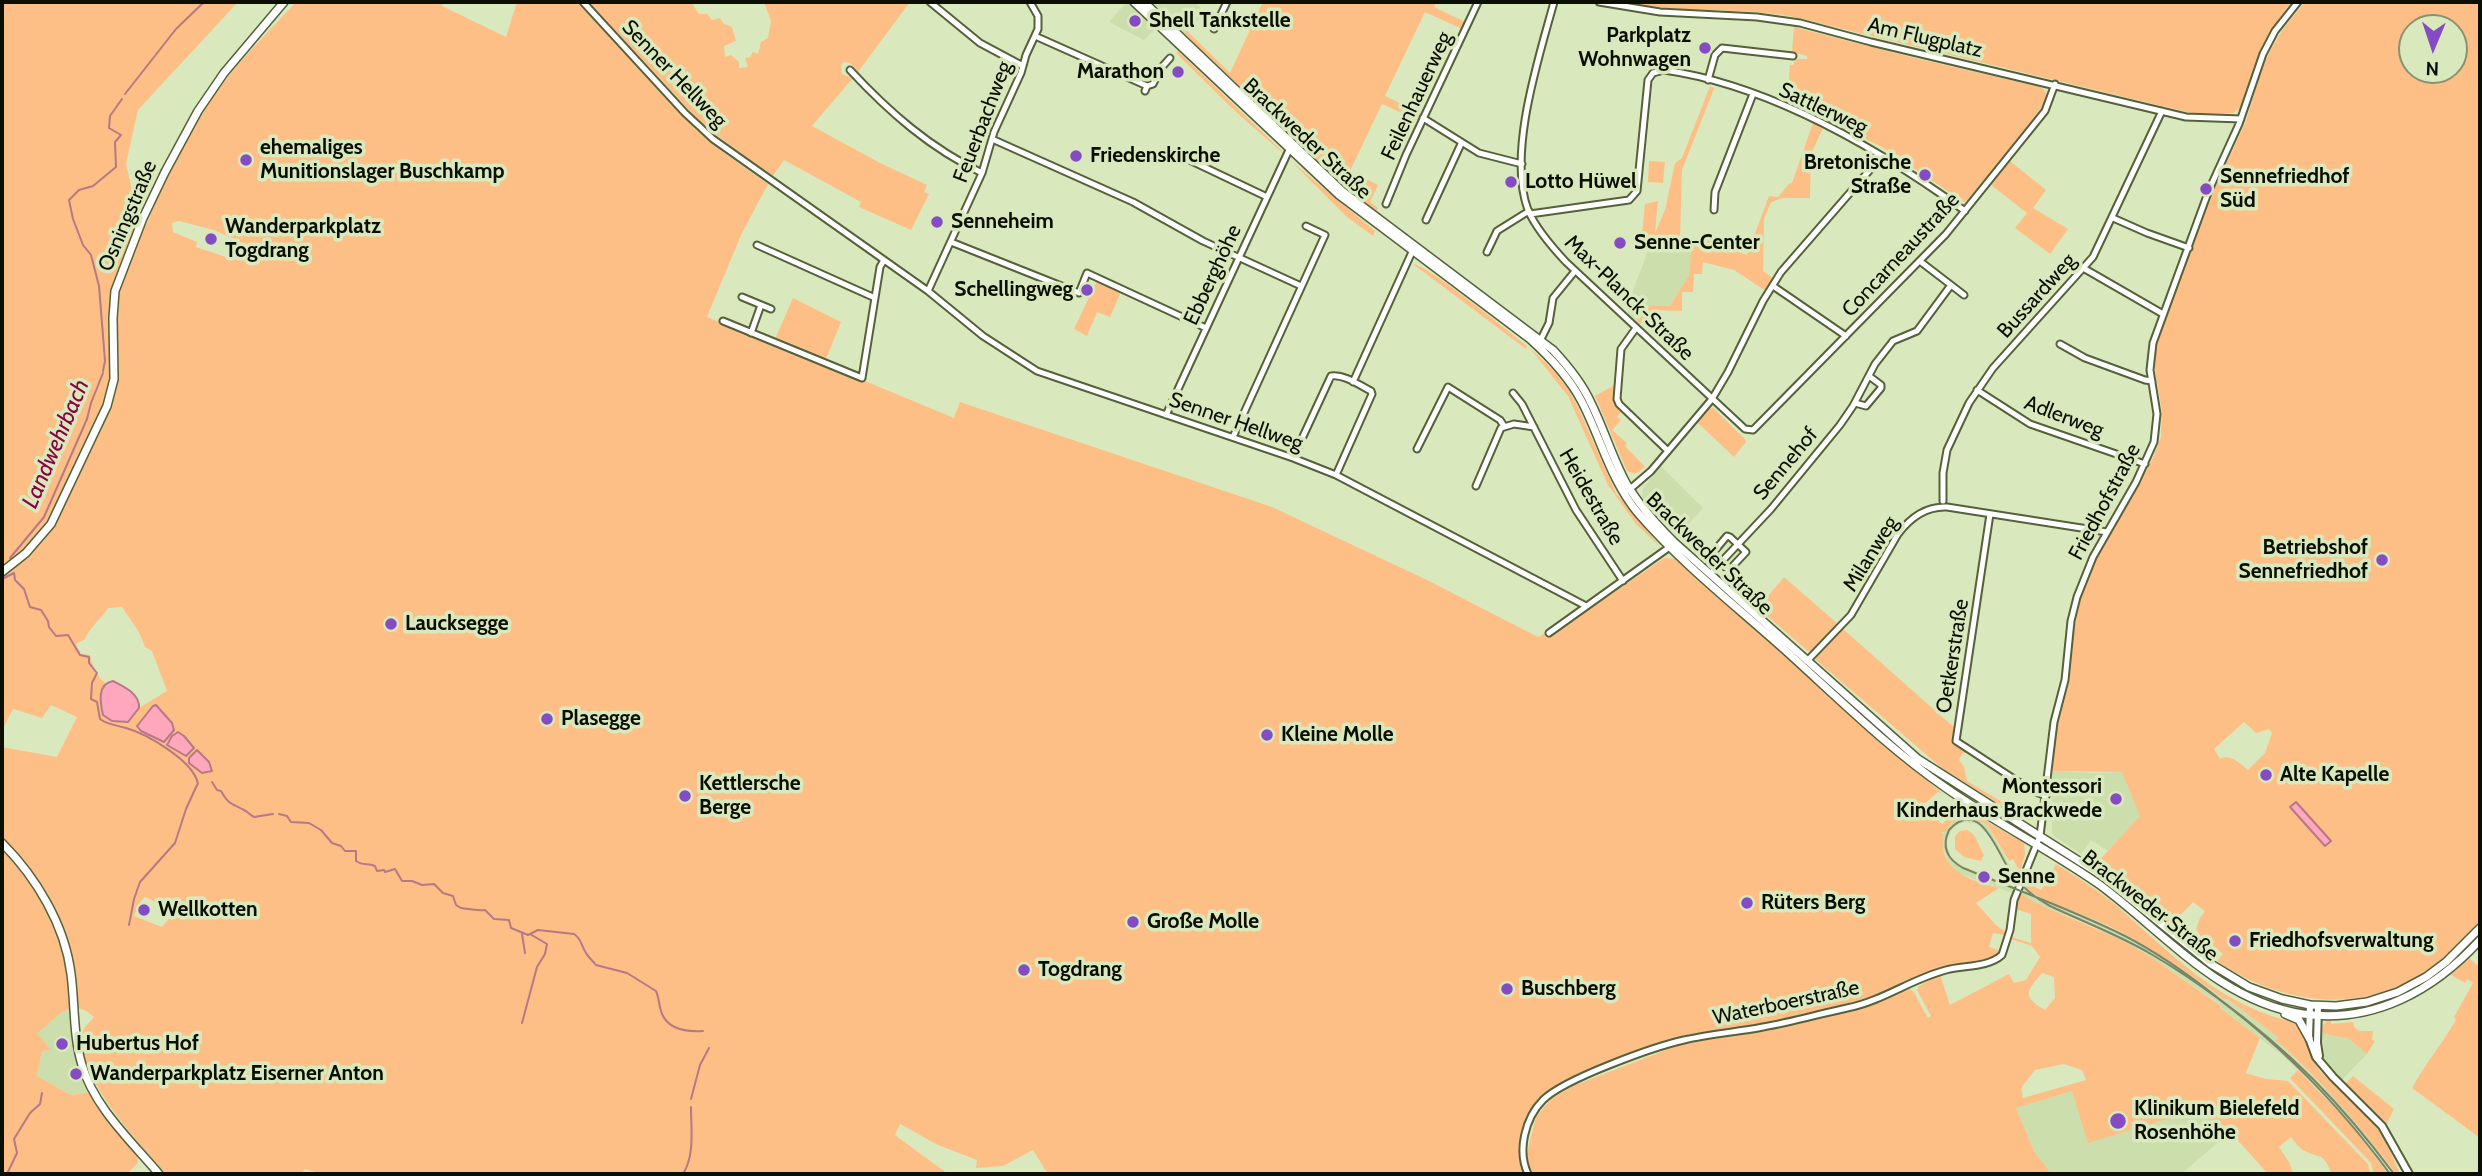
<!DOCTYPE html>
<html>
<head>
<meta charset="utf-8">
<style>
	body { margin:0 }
	#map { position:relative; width:2482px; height:1176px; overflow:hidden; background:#dae9bd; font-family:Cabin,sans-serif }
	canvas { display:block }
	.frame { position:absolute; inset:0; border:4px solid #0b0f03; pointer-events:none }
	.north { position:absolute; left:2398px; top:14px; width:70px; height:70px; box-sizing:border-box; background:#dae9bd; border:2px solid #879273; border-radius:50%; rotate:182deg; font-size:19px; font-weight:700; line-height:28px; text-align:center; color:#0b0f03 }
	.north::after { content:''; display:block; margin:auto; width:24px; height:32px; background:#854bc2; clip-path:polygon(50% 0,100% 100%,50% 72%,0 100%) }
</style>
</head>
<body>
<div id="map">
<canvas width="2482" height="1176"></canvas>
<div class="frame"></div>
<div class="north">N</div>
</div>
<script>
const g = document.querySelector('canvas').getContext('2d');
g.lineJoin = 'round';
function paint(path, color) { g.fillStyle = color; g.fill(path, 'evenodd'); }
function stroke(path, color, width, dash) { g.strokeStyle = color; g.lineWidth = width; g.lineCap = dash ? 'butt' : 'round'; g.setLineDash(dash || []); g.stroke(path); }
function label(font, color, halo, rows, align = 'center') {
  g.font = font + ' Cabin,sans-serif'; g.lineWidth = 7; g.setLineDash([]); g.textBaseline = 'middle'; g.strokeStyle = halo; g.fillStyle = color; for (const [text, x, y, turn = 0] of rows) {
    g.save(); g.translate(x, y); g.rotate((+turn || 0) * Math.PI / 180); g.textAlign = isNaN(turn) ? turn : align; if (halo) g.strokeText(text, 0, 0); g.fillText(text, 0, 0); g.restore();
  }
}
paint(new Path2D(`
	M1127,2l27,25 -1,4 -9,9 -35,-18z
	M1152,2h43l10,10 -20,22z
	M1649,248l42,2v24l-21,32 -19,-1 -14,16 -9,-8 1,-12z
	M1661,466l42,42 -26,29 -35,-40 1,-9z
	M2052,771l47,2 23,-1 19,44 -33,35 -17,-11 -10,14 -27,-18 -2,-4z
	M1961,819l17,1 9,4 28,51 -3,1 -23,-40 -12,-12 -12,-2 -12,5 -7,14 4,16 13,9 52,21 -3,6 -54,-20 -9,-10 -6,-15v-12l-2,-1 11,-12z
	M2023,887l71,32 62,32 69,49 1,-1 48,35 4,4 -2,2 66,64 54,70h-8l-41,-54 -33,-35 -32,-30 -62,-47 1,-3 -70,-48 -59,-31 -58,-24 -14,-9z
	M68,1009l19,83 -16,3 -34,-19 5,-25 8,-1 -14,-17 26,-22z
	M2322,1033l27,6 18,15 -25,26 -18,-21 -3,-10z
	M2165,1062l40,55 20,8 5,7 -49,42h-130l-4,-4 -13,-19 -18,-43z`), '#cddead');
paint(new Path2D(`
	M2,2h236l-100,108 -12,54 11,47 3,2 -2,5 9,6c19,-49 44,-100 77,-142 22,-28 48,-54 72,-80h147l-1,4 64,31 11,-35h60l118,127 29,24 44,31 -27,51 -34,82 66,27 20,-46 48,24 -17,42 130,54 6,-16 312,105 155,73 111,57 49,-26 77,-53 12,1 184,165 83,70 -5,-2 -16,14 20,18 20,-17 -5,7 4,5 -9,4 -7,9h-3c2,5 0,13 2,21 8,23 33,29 55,35l-23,15 21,23 10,7 -3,2 -11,-2 -4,14 12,4 -8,7 -7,2 -48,9 -75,33 -98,22 -82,13 -94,34 -38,19 -20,20 -10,32 -1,24 3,8h-475l-15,-24 -30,16 -27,2 1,-8 -39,-15 -38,-21 -5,11 53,39h-626l-17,-5 -4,5h-135c-24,-27 -98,-106 -82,-145 2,-4 7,-8 10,-12 -25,-22 -37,2 -57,16l14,17 -9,1 -5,25 34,19 19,-3 47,61 1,10 -11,11h-125v-427l55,10 20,-40 -26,-12 -9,13 -29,-9 -11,21zM179,221l35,9 24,11 -9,17 -33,-11 1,-5 -24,-10 -1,-9zM122,607l17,25 6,15 7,4 15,40 -28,17 -11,14c-11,2 -18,-3 -26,-10l-2,-14 6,-15c-9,-5 -14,-18 -16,-28l-9,-1 -5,-10 9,-5c5,-12 16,-20 23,-31zM153,706h3l16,17 2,6 -10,13 -23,-11 -4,-5zM172,736h12l9,13 -7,7 -19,-12zM145,897l30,14 -13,16 -28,-11 6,-14z
	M589,2h106l-2,3 6,9h8l5,6 8,-2 4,6 8,3 4,14 -12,5 1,11 6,-2 8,7v6l9,-1 -3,-9 5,-1 3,-5 5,2 3,-12 7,-4 3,-17 -7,-19h146l-52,70 -8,-9 -6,-1 -3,3 1,9 11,4 -41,48 70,38 45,21 -3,7 5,2 -18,36 -52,-23 2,-5 -77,-42 -12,17 -71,-54z
	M1263,2h173l-2,5 31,15 -3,7 -37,-17 -40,84 37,18 -3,7 -37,-17 -32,67 28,14 -8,17 8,6 -3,3 -56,-48 -134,-129 1,-4 44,43z
	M1620,2h672c-28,34 -38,64 -51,106l-8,5 -38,1 -406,-98c-56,-9 -114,-3 -169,-14z
	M2305,2h175v918c-16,19 -34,37 -55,52 -65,44 -146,32 -208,-11l6,-7 -14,-12 -7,6 -8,-7 6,-6 -4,-6 4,-11 5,-7 -12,-9 -20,21 16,13 -1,2 -92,-74 44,-48 -18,-44 -70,-1 4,-39 13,-49 5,-55 7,-30 14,-37 59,-105 7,-19 1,-25 -8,-49 4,-27 55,-144 33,-71 14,-47 10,-23 13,-22zM2412,28h42v42h-42zM2244,722l12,11 13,-4 3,4 -7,20 -17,17c-7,-6 -19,-17 -28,-11l-6,-10z
	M1794,27l117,30 129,30c4,3 6,3 6,9 0,15 -64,87 -77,103l-5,3 -82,-55 -95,-46 3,-36h3l3,-6h11v-3l-15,-4z
	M1178,51l106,102v1l-49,-43 -59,-58z
	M1710,86l4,2 -4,11 -28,71 -2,68 26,1 41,16 22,-59 9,1 11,-13 3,-1 21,-60 10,5 -12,26 -1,44h-27l-12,4 -7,17 -1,52 10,7 -7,13 -32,-21 -31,-8 -1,12h-8l-1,18h-11v19l-28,-1 -14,14 -3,-3 14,-16 19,1 20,-32 1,-24 -42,-2 4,-12 -11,-1 3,-31 13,-3 -3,32 10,-23 10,-47 7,-5z
	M1291,161l84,70 -2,5 -26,-19z
	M1649,161l16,1 -2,21 -15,-1z
	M2010,161l36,29 -13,18 35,21 -18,25 -35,-26 12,-15 -36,-28z
	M1413,264c15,1 96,68 114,82l-1,3z
	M1097,281l24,11 -11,25 -13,-5 -10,24 -13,-7z
	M1529,347l24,23 13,16 11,19 39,88 45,55 -25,-24 -28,-39 -40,-89z
	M1615,385v16l7,10 -5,6 4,3 -9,10 15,13 -2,3 20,21c-7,6 -9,8 -18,4l-32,-75z
	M1713,408l32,31 1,3 -12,15 -37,-35 12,-13z
	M1784,577l54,47 -25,27h-5l-50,-43z
	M1842,628l114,101 -3,14 15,10h-5l-4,7 5,7 3,14 45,27 5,1 2,7 -76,-47 -127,-109 1,-6z
	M1964,808l60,35 1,11 -5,18 -7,-13 -4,2 -22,-37 -12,-4 -1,-3 -14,-1z
	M1967,830c11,5 11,16 17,25l-3,6 -17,-4 -9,-8v-13l5,-5z
	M2056,864c21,13 43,27 62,43 51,45 99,95 167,113l1,-2 10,4 23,48 59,59 9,15 13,30h-4c-36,-49 -74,-93 -120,-134l2,-2 -4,-4 -47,-35 -2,1c-38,-28 -75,-54 -118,-75 -26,-13 -59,-19 -82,-38l4,-3 12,6z
	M2020,893l14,9 85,37 32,18 70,49 -1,2 40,30 -14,35 20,6 22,2 80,83 2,10h-6l-2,-3 -4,3h-26c-10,-24 -11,-14 -29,-24 -5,-3 -9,-9 -12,-13l-12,10 10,15 4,12h-25l-43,-48 -20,-9 -18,-16 -4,13 -95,29 -16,-52 -56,17 18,43 17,23h-519l-5,-11v-10l9,-36 15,-18 22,-13 108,-42 91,-16 74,-17 63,-22 4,2 15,27 3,-2 -14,-26 2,-4 21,-12 10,31 59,-31 5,9 12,-3 14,-23 -8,-11 -21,-7v-2l20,6v-29l-16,-5zM2042,973l12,4 1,21 -10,12c-24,-14 -18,-19 -3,-37zM2064,1064l18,6 4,10 -63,18 -2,-10 14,-18z
	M2469,958l11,9v20l-3,6 3,2v143l-68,-50c13,-24 30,-44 44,-68l-2,-3 19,-34 -6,-4 -2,4 -14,-8z
	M2327,1021h4v3l22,-2 2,6 5,3h13l-1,9 3,1 -8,13 -18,-15 -27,-6 1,-8z
	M2298,1070l49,50 41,54h-14l-3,-11 -81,-85z
	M2353,1076l41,33 -7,14 -41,-40z`), '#fdbf86');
const water = new Path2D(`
	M113,681c12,6 27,13 26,27l-11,14 -16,-1 -9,-6c-3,-13 -6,-31 10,-34z
	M156,705l16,18 2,7 -10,12 -23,-11 -4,-5 16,-20z
	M178,732l6,4 10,12 -8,8 -19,-11 5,-9z
	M197,750l12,12 3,9 -10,2 -13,-10v-5z
	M2296,802l35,39 -6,5 -35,-39z`);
paint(water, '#ffa7bd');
stroke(water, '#b67985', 2);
stroke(new Path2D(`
	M125,94l51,-65 28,-27
	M103,371l2,-10 -6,-75 -8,-31 -8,-10 -10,-26 -4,-19 10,-10 14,-4 23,-19 -1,-25 6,-7 -12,-7 1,-12 12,-17
	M10,558l34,-41 43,-98 4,-16 12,-30
	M2,579l12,-6 1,7 9,9 6,18 11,3 7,11 1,6 7,9 12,-1 12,20 9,2v6l8,10 -5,10 -1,16 6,3 3,17c8,6 16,6 26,9 21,6 68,33 72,56
	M212,782l5,8 4,1c8,14 10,12 23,19 4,2 6,5 10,7l19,-3
	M279,814l8,2 4,6 18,1 12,7 11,13 9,3 4,5h11v10c7,5 12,2 19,5l2,5 7,-1 1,2 10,-3 7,12h10l10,4 12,-1 9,9 10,3 3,9 5,3c9,1 14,3 24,2l9,9 15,1 2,8 17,7 10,-5 36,4c8,5 7,12 12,19 2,4 7,8 10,12l31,8 29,18c3,7 3,15 6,23 7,16 26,18 41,17
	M129,925l5,-26 6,-17 35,-39 11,-34 11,-24
	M522,934l3,19
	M522,1023l15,-56 8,-13 2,-10 -17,-10
	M691,1099l9,-34 9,-17
	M7,1174l10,-21 -3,-14 16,-26 10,-9 2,-11
	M683,1174c12,-19 8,-45 8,-67`), '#b67985', 2);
const minor = new Path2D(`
	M583,2l102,111 28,26 215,152 55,45 54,35 256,87 43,17 250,131
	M930,2l50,41 43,23
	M1554,2c-15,55 -47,152 -26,208 8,19 24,37 38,52l179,167 8,1 3,-3 190,-193 99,-123 10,-27
	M1599,2l61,10 97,5 43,6 71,19 315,75 55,2
	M1214,29l13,-27
	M1035,36l112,50 -2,5
	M850,70c39,42 80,78 132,103
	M1708,80l7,-25 7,-7 71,8
	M1147,86l6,-2 8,-16 9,-10
	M1423,118l56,35 43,11
	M992,139l141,63 70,39 98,45
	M1183,157l84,40
	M1386,204l20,-49 72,-153
	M1714,210l1,-18 38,-98
	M1530,214l99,-14 8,-9 11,-111 5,-7 11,-3c106,15 215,79 301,141
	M2113,218l34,15 42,15
	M1426,220l35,-76
	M951,242l128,51 8,-20 119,55
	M757,245l118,53
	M1487,252l10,-21 32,-20
	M1921,262l43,33
	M2085,269l78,45
	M1773,286l73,50
	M928,291l54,-118 12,-41 27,-59 5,-18 12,-26v-13l-8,-14
	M742,297l29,12
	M723,321l139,57 18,-111 4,-7
	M1636,328l-15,21 -4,50 2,5 49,47
	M751,333l10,-28
	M1539,343l10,-20 4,-25 22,-27
	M2060,344l25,14 60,22 7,1
	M1353,382l59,-130
	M1977,390l53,34 115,40
	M1513,393l9,11 54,106 47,71
	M1855,403l11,3 15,-18v-3l-12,-9
	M1166,415l123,-265
	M1233,437l92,-202 -19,-9
	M1417,449l31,-62 52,33 4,6
	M1293,458l38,-82c13,-2 28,9 40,15l1,3 -36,81
	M1476,486l25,-58 13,-4 20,3
	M1629,490l22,-19 61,-72 16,-27 35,-71 18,-29 101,-116
	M1943,501v-28l4,-23 22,-47 24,-35 100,-111 69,-146
	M1990,514l-34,227 75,49 15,6
	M1727,536l3,1 16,15 -17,18 -18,-15z
	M1710,574l61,-65 69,-84 13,-19 22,-42 18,-23 24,-10 34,-46
	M1549,633l122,-87
	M1807,661l44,-46 47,-81c12,-16 27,-28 49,-27l160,25
	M1528,1174c-11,-23 -3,-56 15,-74 21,-21 110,-53 141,-60 26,-6 53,-8 79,-13 28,-5 56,-13 84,-19 36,-7 64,-29 99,-38 18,-5 41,-2 56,-15l8,-25 4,-30 26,-64 14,-114 11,-42 6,-59 6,-24 16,-40 43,-75 18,-40 3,-28 -7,-44 3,-27 56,-153 30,-66 24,-70 12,-23 23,-29`);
const tertiary = new Path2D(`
	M2310,1005l-1,33 7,19 17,20 49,49 27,48
	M2318,1006l-1,37 2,13`);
const secondary = new Path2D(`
	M1134,2l205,193 191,144c21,19 39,38 52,63 19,37 29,79 56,111 43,50 98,93 147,137 52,47 103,98 161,138 50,35 104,62 154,97 65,48 119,116 203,129 71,10 131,-24 177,-74
	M1144,2l198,189 211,159c15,16 29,33 38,53 13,26 21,54 35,80 13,22 30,41 48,59l244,217 183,116 110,89 38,23 33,12 28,6 26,1 31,-4 31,-10 28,-15 20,-15 34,-34
	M2,572l24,-19 25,-29 56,-118 7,-27 -1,-61 2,-27 28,-73 22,-46 33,-61 26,-38 60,-71
	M2,843c34,34 63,82 69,131 4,30 2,62 11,91 12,42 50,77 77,109
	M2285,1014l14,6 10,18`);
stroke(minor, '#54613b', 9);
stroke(tertiary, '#54613b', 10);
stroke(secondary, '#54613b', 10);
stroke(minor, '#fff', 5);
stroke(tertiary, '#fff', 6);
stroke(secondary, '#fff', 7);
stroke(new Path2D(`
	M2390,1174c-64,-87 -144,-164 -239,-220 -32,-19 -67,-32 -101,-48 -15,-8 -28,-19 -38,-32 -14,-18 -31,-79 -63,-44 -8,17 -2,29 14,38 54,22 110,42 162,68 33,17 64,39 93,62 72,53 123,105 176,176`), '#7a8467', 2);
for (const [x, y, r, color] of [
	[1135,21,7,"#854bc2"],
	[1705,48,7,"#854bc2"],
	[1178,72,7,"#854bc2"],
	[1076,156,7,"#854bc2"],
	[246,160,7,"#854bc2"],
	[1925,175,7,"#854bc2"],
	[1511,182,7,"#854bc2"],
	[2206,189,7,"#854bc2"],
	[937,222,7,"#854bc2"],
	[211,239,7,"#854bc2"],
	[1620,243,7,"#854bc2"],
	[1087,290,7,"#854bc2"],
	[2382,560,7,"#854bc2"],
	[391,624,7,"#854bc2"],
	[547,719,7,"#854bc2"],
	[1267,735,7,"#854bc2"],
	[2266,775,7,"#854bc2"],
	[685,796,7,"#854bc2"],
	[2116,799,7,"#854bc2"],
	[1984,877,7,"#854bc2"],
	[1747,903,7,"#854bc2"],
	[144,910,7,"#854bc2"],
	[1133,922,7,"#854bc2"],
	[2235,941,7,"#854bc2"],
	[1024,970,7,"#854bc2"],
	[1507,989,7,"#854bc2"],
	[62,1044,7,"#854bc2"],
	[76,1074,7,"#854bc2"],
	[2118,1121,9,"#854bc2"]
]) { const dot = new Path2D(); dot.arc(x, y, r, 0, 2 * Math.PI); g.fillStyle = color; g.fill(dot); stroke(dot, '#dae9bd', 2.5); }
label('bold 21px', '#0b0f03', '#dae9bd', [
	["Shell Tankstelle",1149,21],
	["Parkplatz",1691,36,"right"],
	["Wohnwagen",1691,60,"right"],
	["Marathon",1164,72,"right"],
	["ehemaliges",260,148],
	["Munitionslager Buschkamp",260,172],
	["Friedenskirche",1090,156],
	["Bretonische",1911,163,"right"],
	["Straße",1911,187,"right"],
	["Sennefriedhof",2220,177],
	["Süd",2220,201],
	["Lotto Hüwel",1525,182],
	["Senneheim",951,222],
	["Wanderparkplatz",225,227],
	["Togdrang",225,251],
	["Senne-Center",1634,243],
	["Schellingweg",1073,290,"right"],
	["Betriebshof",2368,548,"right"],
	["Sennefriedhof",2368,572,"right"],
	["Laucksegge",405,624],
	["Plasegge",561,719],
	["Kleine Molle",1281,735],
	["Alte Kapelle",2280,775],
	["Kettlersche",699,784],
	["Berge",699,808],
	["Montessori",2102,787,"right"],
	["Kinderhaus Brackwede",2102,811,"right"],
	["Senne",1998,877],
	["Rüters Berg",1761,903],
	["Wellkotten",158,910],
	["Große Molle",1147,922],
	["Friedhofsverwaltung",2249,941],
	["Togdrang",1038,970],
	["Buschberg",1521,989],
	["Hubertus Hof",76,1044],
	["Wanderparkplatz Eiserner Anton",90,1074],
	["Klinikum Bielefeld",2134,1109],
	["Rosenhöhe",2134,1133]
], 'left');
label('21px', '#0b0f03', '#dae9bd', [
	["Am Flugplatz",1925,38,13],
	["Senner Hellweg",674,74,46],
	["Feilenhauerweg",1417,96,-65],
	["Sattlerweg",1823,109,25],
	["Feuerbachweg",983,122,-69],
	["Brackweder Straße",1307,139,43],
	["Osningstraße",128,216,-67],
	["Concarneaustraße",1901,255,-47],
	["Ebberghöhe",1213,275,-65],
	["Bussardweg",2037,296,-48],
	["Max-Planck-Straße",1629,298,44],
	["Adlerweg",2064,417,21],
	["Senner Hellweg",1236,422,19],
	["Sennehof",1786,464,-50],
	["Heidestraße",1591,497,60],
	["Friedhofstraße",2105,502,-62],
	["Brackweder Straße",1709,554,44],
	["Milanweg",1871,554,-58],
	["Oetkerstraße",1953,656,-81],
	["Brackweder Straße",2150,906,38],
	["Waterboerstraße",1786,1003,-12]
]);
label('italic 23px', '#8b0241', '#dae9bd', [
	["Landwehrbach",56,444,-67]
]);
</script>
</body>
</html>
